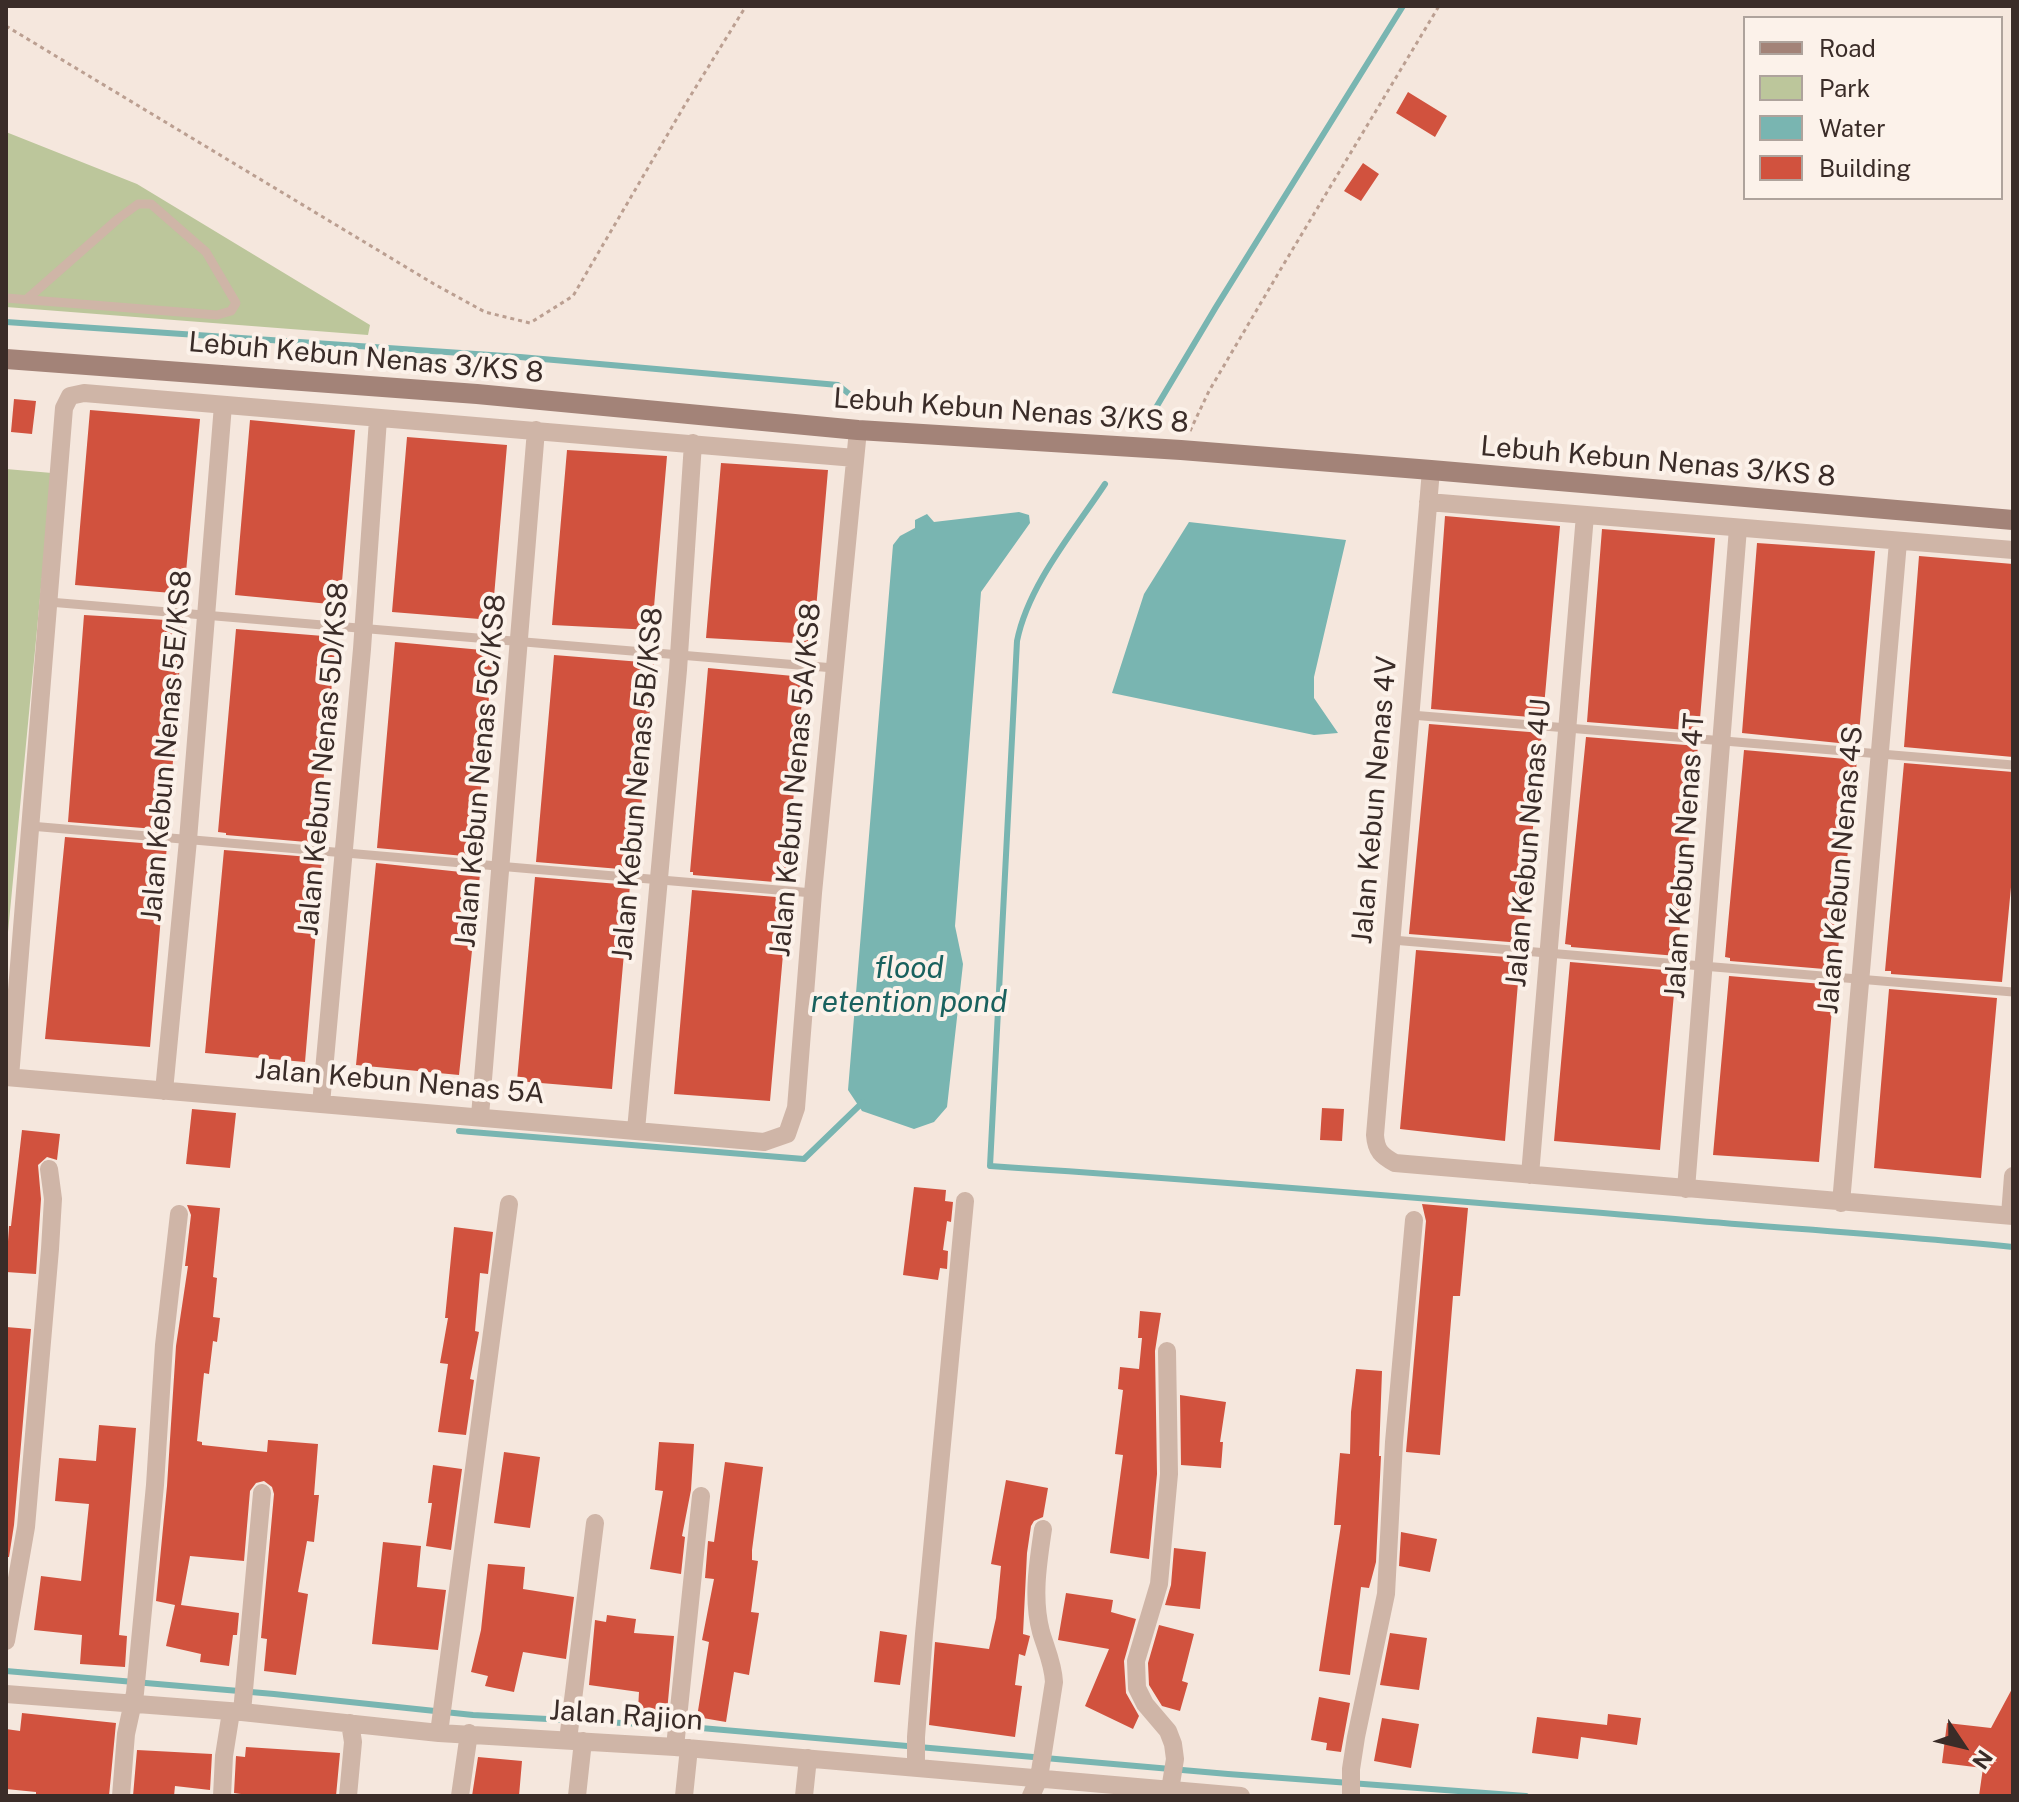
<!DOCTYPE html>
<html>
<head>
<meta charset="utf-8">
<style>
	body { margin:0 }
	#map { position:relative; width:2019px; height:1802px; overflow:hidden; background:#f5e7dd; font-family:"Public Sans",sans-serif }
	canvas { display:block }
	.frame { position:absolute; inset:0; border:8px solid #3a2c28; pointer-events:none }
	.legend { position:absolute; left:1743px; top:16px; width:260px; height:184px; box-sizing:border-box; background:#fcf2ea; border:2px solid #aea39c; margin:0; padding:10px 14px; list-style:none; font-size:24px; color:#3a2c28 }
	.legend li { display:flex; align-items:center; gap:16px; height:40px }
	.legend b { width:40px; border:2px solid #aea39c }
	.north { position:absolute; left:1923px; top:1706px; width:80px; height:80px; -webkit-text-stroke:6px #fcf2ea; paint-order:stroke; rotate:125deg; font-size:22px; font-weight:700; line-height:32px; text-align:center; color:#3a2c28 }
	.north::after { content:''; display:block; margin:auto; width:28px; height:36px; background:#3a2c28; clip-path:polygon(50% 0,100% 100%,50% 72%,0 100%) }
</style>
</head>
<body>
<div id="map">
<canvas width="2019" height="1802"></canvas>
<div class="frame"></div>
<ul class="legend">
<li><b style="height:10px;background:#a38378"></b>Road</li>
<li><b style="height:22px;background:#bcc69b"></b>Park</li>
<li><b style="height:22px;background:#79b5b1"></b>Water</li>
<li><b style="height:22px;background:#d1523e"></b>Building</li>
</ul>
<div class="north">N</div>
</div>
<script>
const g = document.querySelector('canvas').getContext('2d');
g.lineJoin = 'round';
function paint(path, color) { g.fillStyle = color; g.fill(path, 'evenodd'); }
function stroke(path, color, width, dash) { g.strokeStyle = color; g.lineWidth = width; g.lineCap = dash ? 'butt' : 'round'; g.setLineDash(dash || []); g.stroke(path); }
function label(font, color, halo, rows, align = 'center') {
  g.font = font + ' "Public Sans",sans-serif'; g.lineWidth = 8; g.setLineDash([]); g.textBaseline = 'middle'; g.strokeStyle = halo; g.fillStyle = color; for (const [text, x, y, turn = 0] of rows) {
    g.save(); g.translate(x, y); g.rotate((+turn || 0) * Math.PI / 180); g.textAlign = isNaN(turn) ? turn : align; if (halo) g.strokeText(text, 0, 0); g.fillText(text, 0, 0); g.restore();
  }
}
paint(new Path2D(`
	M6,132l131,52 233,141 -2,10 -362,-28z
	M6,469l46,4 -46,480z`), '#bcc69b');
paint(new Path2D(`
	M1019,512l10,3 1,8 -49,69 -26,334 8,38 -16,143 -13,15 -20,7 -52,-18 -14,-21 45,-545 7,-9 15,-8v-8l12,-6 7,8z
	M1189,522l157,18 -32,137v21l24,35 -24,2 -202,-42 32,-99z`), '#79b5b1');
stroke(new Path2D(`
	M6,322l514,35 318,28 10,8
	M1148,421l68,-114 187,-301
	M1105,484c-31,47 -77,101 -88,157l-27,525c233,15 464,35 696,54 109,9 218,16 327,27
	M459,1131l345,28 59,-57
	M6,1671l268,23 199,21 205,11 550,48 298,22`), '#79b5b1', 6);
paint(new Path2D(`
	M1408,92l39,24 -12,21 -39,-24z
	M1363,163l16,11 -18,27 -17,-10z
	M14,399l22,2 -4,33 -21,-2z
	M90,410l110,9 -16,175 -109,-9z
	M250,420l105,10 -15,175 -105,-10z
	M407,437l100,8 -15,175 -100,-8z
	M567,450l100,6 -15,174 -100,-5z
	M721,463l107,7 -15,174 -107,-6z
	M1445,516l115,10 -17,192 -112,-9z
	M1602,529l113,9 -16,193 -112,-9z
	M1757,543l118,8 -17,194 -116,-12z
	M1919,556l94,8v193l-109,-10z
	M84,615l99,6 -15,209 -100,-8z
	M236,629l100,8 -18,206 -92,-8v-2l-8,-1z
	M395,642l98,9 -18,206 -98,-9z
	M554,655l100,8 -18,203 -4,-1v5l-96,-8z
	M708,668l96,9 -18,206 -93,-8v-3h-3z
	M1429,724l113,9 -20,210 -113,-9z
	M1586,737l112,9 -21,210 -106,-9v-2l-6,-1z
	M1744,750l113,10 -21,210 -106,-9v-3l-5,-1z
	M1904,763l109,9v94l-11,116 -111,-8v-3h-6z
	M65,837l102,8 -17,202 -105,-8z
	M224,850l98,8 -17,204 -100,-9z
	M376,863l104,11 -21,201 -103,-10z
	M535,877l95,8 -18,204 -95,-8z
	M692,890l96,8 -18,203 -96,-7z
	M1416,950l104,8 -15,183 -105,-12z
	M1570,962l106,9 -16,179 -106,-9z
	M1729,976l105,9 -15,177 -106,-7z
	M1889,989l108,9 -16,180 -107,-10z
	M1322,1108l22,1 -2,32 -22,-1z
	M192,1109l44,4 -6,55 -44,-4z
	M22,1130l38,4 -3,26 -10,-3 -9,8 3,34 -5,75 -30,-2 3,-46h2z
	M914,1187l32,3 -1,11 8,1 -2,20 -4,-1 -4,29 5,1 -1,18 -7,-1 -2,12 -35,-5z
	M1422,1204l46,4 -8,88h-7l-13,159 -34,-3 20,-231z
	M187,1205l33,3 -7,69 4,1 -4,39 7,1 -3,24 -4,-1 -4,33 -5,-1 -7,68 5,1v3l65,7 1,-12 50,4 -4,51h5l-5,47 -7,-1 -9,51 10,2 -12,81 -32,-4 3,-32 -6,-1 13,-144 -2,-7 -8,-6 -8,2 -6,8 -6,70 -54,-5 -9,49 58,8 -2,22h-4l-4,31 -29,-4 1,-8 -35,-8 9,-41 -19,-4 11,-115 9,-140 12,-80h-3l6,-51z
	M454,1227l39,5 -5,42 -8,-1 -5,58 4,1 -9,47 4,1 -8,55 -28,-3 10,-68 -8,-1 8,-45h-3z
	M1140,1311l21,2 -6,38 2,123 -8,85 -39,-6 13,-98 -8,-1 8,-64 -5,-1 2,-22 19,2 3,-31h-4z
	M6,1327l25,2 -17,196 -5,32h-3z
	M1356,1369l26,2 -3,85h2l-5,106 -7,26 -8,-1 -11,88 -31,-4 22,-146h-7l6,-72 10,1 1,-42z
	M1180,1395l46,7 -6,40h3l-2,26 -40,-3z
	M99,1425l37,3 -17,207 8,1 -2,31 -45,-3 2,-29 -48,-5 7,-54 40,5 8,-77 -34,-3 4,-43 37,3z
	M659,1442l35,2 -3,46 -9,46 3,1 -4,37 -31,-5 13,-78 -8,-1z
	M504,1452l36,5 -10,71 -36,-5z
	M725,1462l38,5 -11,83v10l6,1 -7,51 8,1 -10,62 -15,-3 -8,50 -29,-5 12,-75 -7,-2 12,-61 -9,-1 3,-37 6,1z
	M433,1465l29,4 -11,81 -25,-4 6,-43h-4z
	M1006,1480l42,8 -5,29 -9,4 -3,5 -4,27 -4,81 7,2 -5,20 -6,-2 -4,31 7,1 -7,51 -86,-12 6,-83 54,7 7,-31 5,-52 -10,-2z
	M1401,1532l36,7 -7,33 -31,-6z
	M383,1542l38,4 -4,41 29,3 -8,60 -66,-6z
	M1174,1548l32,4 -6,57 -35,-4 6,-20z
	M488,1564l37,3 -2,22 51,8 -8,62 -43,-7 -9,40 -29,-6 3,-10 -17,-4 10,-42z
	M1066,1593l47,7 -2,12 25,7 -12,42 2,32 13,23 -6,13 -48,-23 24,-57 -51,-9z
	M607,1615l29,4 -2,14 40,3 -7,76 -29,-2 1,-18 -50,-7 6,-65 11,2z
	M1159,1625l35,9 -12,47 6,2 -8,28 -18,-5 -13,-21 -1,-22z
	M880,1631l27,4 -7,50 -26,-3z
	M1390,1633l37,5 -8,52 -39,-5z
	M2013,1687v109h-34l4,-28 -41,-5 5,-40 44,5z
	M1319,1697l31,6 -9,49 -15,-2 1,-7 -16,-3z
	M22,1713l94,10 -7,73h-73v-4l-30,-3v-60l14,2z
	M1608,1714l33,4 -4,27 -56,-8 -3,22 -46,-6 5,-36 70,8z
	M1382,1718l37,6 -8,44 -37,-7z
	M246,1747l94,6 -4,43h-95v-2l-7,-1 2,-37 9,1z
	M137,1750l75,4 -2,36 -35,-4 -1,10h-41z
	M478,1757l44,4 -3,35h-47z`), '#d1523e');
stroke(new Path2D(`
	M6,26l428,258 51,28 45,11 43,-27 113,-193 60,-97
	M1190,431l19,-40 73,-124 157,-261`), '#bb9f91', 3, [4, 4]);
stroke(new Path2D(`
	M6,298l211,17 14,-4 5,-8 -30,-51 -55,-48h-13l-19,14 -92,81
	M49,602l785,66
	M1411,715l602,50
	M30,826l783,67
	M1392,940l621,52`), '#cfb5a7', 9);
stroke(new Path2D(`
	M1431,470l-56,665c1,16 7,21 20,28l618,53
	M1428,502l585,48
	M6,1077l758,65 23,-8 9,-26 17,-215 45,-463
	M10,1077l54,-669 6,-12 14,-3 771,65
	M164,1091l24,-251 35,-435
	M321,1104l41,-455 16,-230
	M480,1116l56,-686
	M636,1130l42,-460 15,-227
	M1530,1175l55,-660
	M1686,1189l52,-661
	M1841,1203l57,-661
	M2010,1215l3,-39
	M1167,1351l2,123 -10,110 -23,77 1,27 8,16 23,27 5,13 2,15 -5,31
	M6,1641l20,-114 24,-278 3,-50 -4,-30
	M6,1694l236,18 197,21 236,14 566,49
	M242,1712l20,-219
	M439,1733l70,-529
	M568,1740l27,-217
	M675,1747l26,-251
	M916,1767v-30l8,-103 41,-433
	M121,1796l5,-62 9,-41 20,-208 9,-140 15,-131
	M222,1796l2,-40 7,-44
	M348,1796l5,-54 -3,-19
	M460,1796l9,-63
	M577,1796l6,-55
	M684,1796l5,-48
	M804,1796l4,-38
	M1031,1796l8,-18 15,-96c-1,-19 -8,-33 -13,-50 -9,-34 -3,-69 2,-103
	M1351,1796v-27l5,-32 30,-143 8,-152 20,-222`), '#cfb5a7', 18);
stroke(new Path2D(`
	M6,359l471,35 381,36 323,20 250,20 582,50`), '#a38378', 20);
label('28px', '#3a2c28', '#fcf2ea', [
	["Lebuh Kebun Nenas 3/KS 8",366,358,5],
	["Lebuh Kebun Nenas 3/KS 8",1011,411,4],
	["Lebuh Kebun Nenas 3/KS 8",1658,462,5],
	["Jalan Kebun Nenas 5E/KS8",167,746,-85],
	["Jalan Kebun Nenas 5D/KS8",324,759,-85],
	["Jalan Kebun Nenas 5C/KS8",481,771,-85],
	["Jalan Kebun Nenas 5A/KS8",796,780,-85],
	["Jalan Kebun Nenas 5B/KS8",638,784,-85],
	["Jalan Kebun Nenas 4V",1375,800,-85],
	["Jalan Kebun Nenas 4U",1529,843,-85],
	["Jalan Kebun Nenas 4T",1685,856,-86],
	["Jalan Kebun Nenas 4S",1841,870,-85],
	["Jalan Kebun Nenas 5A",400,1082,5],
	["Jalan Rajion",626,1716,4]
]);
label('italic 30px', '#19615e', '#fcf2ea', [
	["flood",909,969],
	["retention pond",909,1003]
]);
</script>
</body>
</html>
